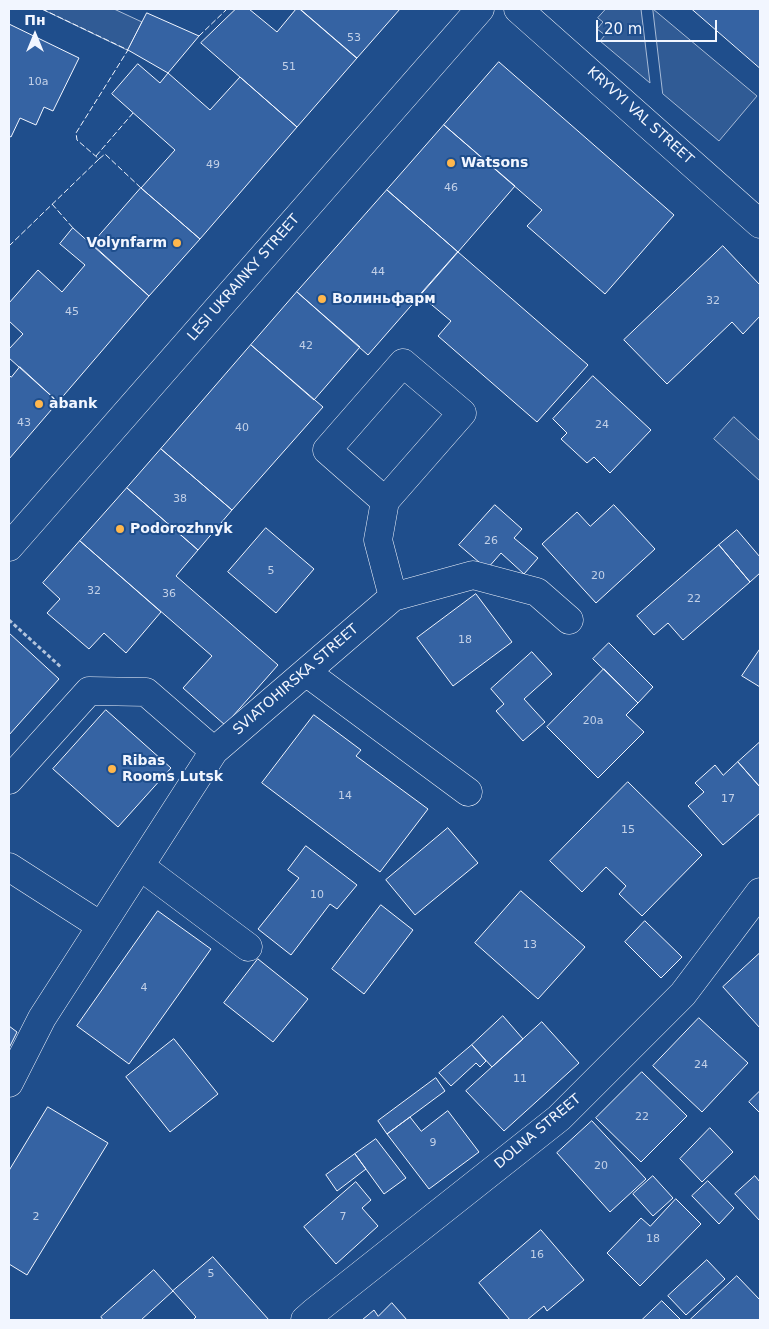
<!DOCTYPE html>
<html>
<head>
<meta charset="utf-8">
<style>
	body { margin:0 }
	#map { position:relative; width:769px; height:1329px; overflow:hidden; background:#1f4e8c; font-family:"DejaVu Sans",sans-serif }
	canvas { display:block }
	.frame { position:absolute; inset:0; border:10px solid #f2f6ff; pointer-events:none }
	.north { position:absolute; left:10px; top:10px; width:50px; height:50px; -webkit-text-stroke:4px #1f4e8c; paint-order:stroke; rotate:0deg; font-size:14px; font-weight:700; line-height:20px; text-align:center; color:#f2f6ff }
	.north::after { content:''; display:block; margin:auto; width:18px; height:22px; background:#f2f6ff; clip-path:polygon(50% 0,100% 100%,50% 72%,0 100%) }
	.scale { position:absolute; left:596px; top:20px; width:121px; height:22px; box-sizing:border-box; border:2px solid #f2f6ff; border-top:0; padding-left:6px; font-size:15px; line-height:18px; white-space:nowrap; color:#f2f6ff; -webkit-text-stroke:4px #1f4e8c; paint-order:stroke }
</style>
</head>
<body>
<div id="map">
<canvas width="769" height="1329"></canvas>
<div class="frame"></div>
<div class="north">Пн</div>
<div class="scale">20 m</div>
</div>
<script>
const g = document.querySelector('canvas').getContext('2d');
g.lineJoin = 'round';
function paint(path, color) { g.fillStyle = color; g.fill(path, 'evenodd'); }
function stroke(path, color, width, dash) { g.strokeStyle = color; g.lineWidth = width; g.lineCap = dash ? 'butt' : 'round'; g.setLineDash(dash || []); g.stroke(path); }
function label(font, color, halo, rows, align = 'center') {
  g.font = font + ' "DejaVu Sans",sans-serif'; g.lineWidth = 4; g.setLineDash([]); g.textBaseline = 'middle'; g.strokeStyle = halo; g.fillStyle = color; for (const [text, x, y, turn = 0] of rows) {
    g.save(); g.translate(x, y); g.rotate((+turn || 0) * Math.PI / 180); g.textAlign = isNaN(turn) ? turn : align; if (halo) g.strokeText(text, 0, 0); g.fillText(text, 0, 0); g.restore();
  }
}
const built = new Path2D(`
	M42,9h72l28,13 -14,28z
	M606,9h35l9,74 -50,-42 5,-6 -8,-6 6,-7 -5,-4z
	M653,9l104,87 -38,45 -56,-47z
	M734,417l26,24v40l-46,-42z`);
paint(built, '#305b95');
stroke(built, '#a8bbd7', 1);
const building = new Path2D(`
	M236,9h13l28,23 19,-23h4l57,49 -60,69 -96,-84z
	M300,9h100l-43,49z
	M692,9h68v59z
	M147,13l52,23 -31,37 -40,-23z
	M9,24l70,34 -26,53 -9,-4 -8,18 -16,-7 -9,19 -2,-1z
	M499,62l175,153 -69,79 -78,-68 15,-16 -98,-85z
	M138,64l22,19 8,-10 42,37 30,-33 57,50 -97,112 -59,-51 34,-38 -63,-56z
	M444,125l71,61 -57,66 -71,-62z
	M141,188l59,51 -51,57 -57,-52z
	M387,190l71,62 -90,103 -71,-63z
	M73,228l76,68 -91,106 -49,-44v-9l14,-15 -14,-13v-18l29,-33 24,22 23,-27 -25,-21z
	M723,246l37,39v31l-17,18 -11,-12 -65,62 -43,-44z
	M458,252l130,113 -51,57 -99,-86 13,-15 -31,-26z
	M297,292l63,55 -46,53 -63,-55z
	M251,345l72,62 -91,103 -71,-61z
	M20,367l38,35 -49,57v-84l2,2z
	M593,376l58,54 -41,43 -16,-16 -7,6 -26,-24 6,-6 -14,-14z
	M161,449l71,61 -34,40 -71,-62z
	M127,488l71,62 -22,26 102,89 -53,60 -42,-37 29,-32 -132,-115z
	M495,505l27,24 -8,9 24,20 -14,16 -23,-21 -14,16 -28,-24z
	M614,505l41,44 -59,54 -54,-59 35,-32 13,14z
	M266,528l48,41 -38,44 -48,-41z
	M737,530l23,27v16l-10,9 -31,-37z
	M80,541l81,71 -35,41 -22,-20 -15,16 -42,-36 13,-14 -17,-16z
	M719,545l31,37 -67,58 -15,-17 -14,12 -17,-19z
	M476,594l36,48 -59,44 -36,-48z
	M9,633l50,46 -50,56z
	M609,643l44,44 -15,16 -45,-44z
	M760,649v38l-18,-11z
	M532,652l20,22 -28,25 21,23 -22,19 -27,-30 8,-7 -13,-15z
	M604,669l34,34 -12,12 18,17 -46,46 -51,-51z
	M106,710l65,58 -53,59 -65,-58z
	M314,715l47,35 -5,6 72,53 -48,63 -118,-89z
	M760,742v45l-22,-25z
	M738,762l22,25v26l-37,32 -35,-39 16,-14 -9,-9 20,-18 8,10z
	M628,782l74,73 -60,61 -23,-22 7,-8 -20,-19 -24,25 -32,-31z
	M448,828l30,35 -63,52 -29,-35z
	M306,846l51,39 -20,24 -7,-5 -39,51 -33,-26 41,-51 -11,-8z
	M521,891l64,56 -47,52 -63,-56z
	M381,905l32,25 -49,64 -32,-25z
	M158,911l53,38 -82,115 -52,-38z
	M645,921l37,36 -21,21 -36,-36z
	M760,953v75l-37,-41z
	M258,959l50,40 -35,43 -49,-39z
	M503,1016l20,23 -31,28 -20,-22z
	M699,1018l49,45 -46,49 -49,-46z
	M542,1022l37,41 -75,68 -38,-40z
	M9,1026l8,6 -8,16z
	M174,1039l44,55 -48,38 -44,-55z
	M472,1045l14,16 -6,6 -4,-4 -25,23 -12,-13z
	M642,1072l45,44 -46,46 -45,-44z
	M436,1078l9,13 -58,43 -9,-13z
	M760,1091v22l-11,-11z
	M48,1107l60,36 -81,132 -18,-11v-93z
	M448,1111l31,41 -50,37 -42,-55 23,-17 11,14z
	M592,1121l54,58 -36,33 -53,-59z
	M710,1128l23,24 -31,30 -22,-23z
	M376,1139l30,39 -22,16 -29,-40z
	M355,1154l11,15 -29,22 -11,-16z
	M653,1176l20,22 -20,18 -20,-22z
	M755,1176l5,6v39l-25,-27z
	M708,1181l26,27 -15,16 -27,-28z
	M356,1182l15,18 -9,8 16,18 -42,38 -32,-37z
	M676,1199l25,25 -61,62 -33,-33 34,-35 9,8z
	M541,1230l43,50 -37,31 -3,-5 -17,14h-17l-31,-37z
	M213,1257l56,63h-76l3,-3 -23,-26z
	M707,1260l18,19 -39,36 -18,-19z
	M154,1270l19,21 -32,29h-38l-2,-3z
	M737,1276l23,24v20h-70z
	M662,1301l19,19h-39z
	M392,1303l15,17h-45l12,-10 4,6z`);
paint(building, '#3563a3');
stroke(building, '#f2f6ff', 1);
const minor = new Path2D(`
	M518,9l242,215
	M385,501l-58,-51 76,-87 59,50 -77,88 -7,39 15,57
	M9,547l471,-538
	M306,672l162,120
	M9,780l80,-89 57,1 68,59
	M140,866l108,81
	M9,867l92,59
	M9,1083l33,-65 172,-267 179,-154 80,-22 64,17 32,28
	M305,1320l9,-8 245,-194 124,-124 77,-102`);
stroke(minor, '#f2f6ff', 29);
stroke(new Path2D(`
	M9,620l53,48`), '#b3c4dc', 3, [4, 2.5]);
stroke(minor, '#1f4e8c', 28);
stroke(new Path2D(`
	M199,36l28,-27
	M96,156l37,-43
	M99,159l6,-5 36,34
	M52,204l21,24
	M9,246l90,-87 -22,-19 -1,-7 52,-83 -86,-41`), '#f2f6ff', 1, [6, 2.5]);
for (const [x, y, r, color] of [
	[451,163,5,"#ffb74d"],
	[177,243,5,"#ffb74d"],
	[322,299,5,"#ffb74d"],
	[39,404,5,"#ffb74d"],
	[120,529,5,"#ffb74d"],
	[112,769,5,"#ffb74d"]
]) { const dot = new Path2D(); dot.arc(x, y, r, 0, 2 * Math.PI); g.fillStyle = color; g.fill(dot); stroke(dot, '#1f4e8c', 2); }
label('11px', '#c3d1e8', null, [
	["53",354,38],
	["51",289,67],
	["10а",38,82],
	["49",213,165],
	["46",451,188],
	["44",378,272],
	["32",713,301],
	["45",72,312],
	["42",306,346],
	["43",24,423],
	["24",602,425],
	["40",242,428],
	["38",180,499],
	["26",491,541],
	["5",271,571],
	["20",598,576],
	["32",94,591],
	["36",169,594],
	["22",694,599],
	["18",465,640],
	["20а",593,721],
	["14",345,796],
	["17",728,799],
	["15",628,830],
	["10",317,895],
	["13",530,945],
	["4",144,988],
	["24",701,1065],
	["11",520,1079],
	["22",642,1117],
	["9",433,1143],
	["20",601,1166],
	["2",36,1217],
	["7",343,1217],
	["18",653,1239],
	["16",537,1255],
	["5",211,1274]
]);
label('14px', '#f2f6ff', '#1f4e8c', [
	["KRYVYI VAL STREET",640,116,42],
	["LESI UKRAINKY STREET",244,278,-49],
	["SVIATOHIRSKA STREET",296,680,-41],
	["DOLNA STREET",538,1132,-40]
]);
label('bold 14px', '#f2f6ff', '#1f4e8c', [
	["Watsons",461,163],
	["Volynfarm",167,243,"right"],
	["Волиньфарм",332,299],
	["àbank",49,404],
	["Podorozhnyk",130,529],
	["Ribas",122,761],
	["Rooms Lutsk",122,777]
], 'left');
</script>
</body>
</html>
